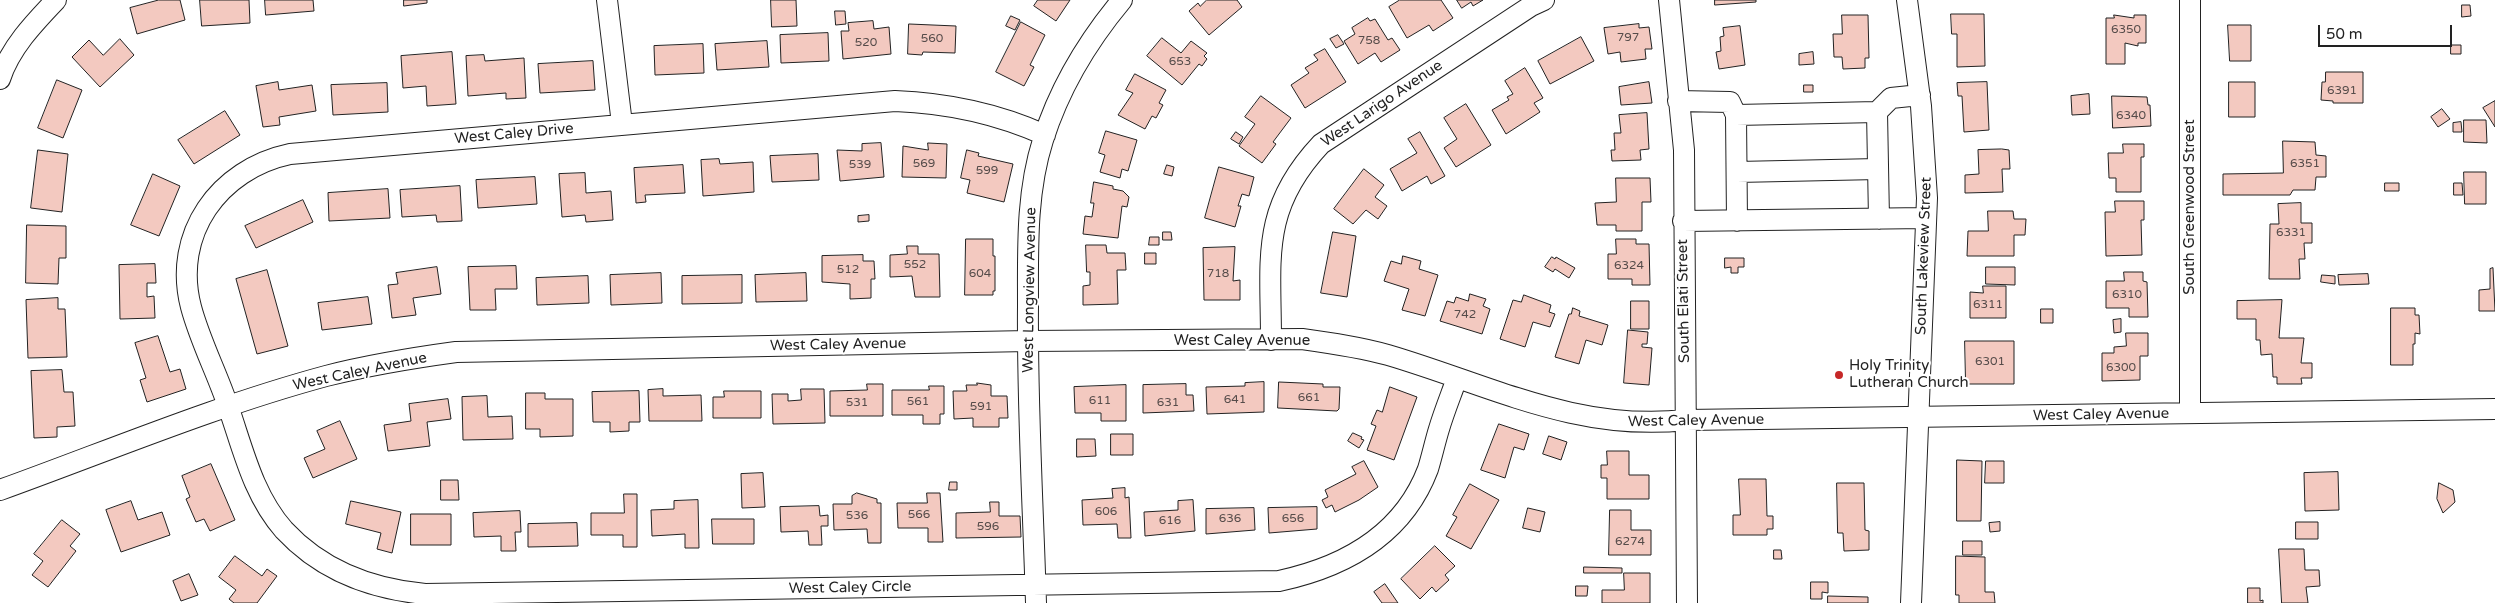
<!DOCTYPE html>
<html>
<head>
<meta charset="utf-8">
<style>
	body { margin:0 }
	#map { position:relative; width:2495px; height:603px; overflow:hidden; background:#fff; font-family:"Varela Round",sans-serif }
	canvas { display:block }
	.scale { position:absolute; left:2318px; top:25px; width:134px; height:22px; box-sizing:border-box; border:2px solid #222; border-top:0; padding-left:6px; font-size:15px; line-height:18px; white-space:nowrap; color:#222; -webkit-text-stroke:4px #fff; paint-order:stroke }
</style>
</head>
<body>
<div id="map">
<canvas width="2495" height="603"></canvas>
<div class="scale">50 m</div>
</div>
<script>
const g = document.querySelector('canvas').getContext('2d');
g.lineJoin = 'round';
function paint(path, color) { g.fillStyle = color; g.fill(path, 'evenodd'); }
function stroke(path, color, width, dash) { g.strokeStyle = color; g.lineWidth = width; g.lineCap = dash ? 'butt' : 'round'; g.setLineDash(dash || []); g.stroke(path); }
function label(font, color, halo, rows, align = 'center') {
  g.font = font + ' "Varela Round",sans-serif'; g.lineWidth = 4; g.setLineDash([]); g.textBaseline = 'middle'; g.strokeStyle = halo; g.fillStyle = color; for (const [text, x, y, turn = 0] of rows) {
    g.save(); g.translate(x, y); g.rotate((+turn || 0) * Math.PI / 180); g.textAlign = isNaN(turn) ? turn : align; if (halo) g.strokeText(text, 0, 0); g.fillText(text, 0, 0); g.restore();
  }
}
const building = new Path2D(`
	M159,0h21l5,20 -48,14 -7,-26z
	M200,0h49l1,23 -48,3z
	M265,0h48l1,11 -48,4z
	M404,0h23v3l-23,3z
	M771,0h25l1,26 -25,1z
	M1038,0h32l-14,21 -22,-15z
	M1207,0h30l5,7 -33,28 -20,-24 9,-8 2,3z
	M1400,0h41l12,18 -20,13 -4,-6 -22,13 -18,-31z
	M1457,0h26l-10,6 -2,-4 -9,6z
	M1715,0h41v2l-41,3z
	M2462,5h8l1,11 -9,1z
	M835,11h10l1,13 -10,1z
	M1951,14h33l1,52 -28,1v-33h-5z
	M1842,15h26l1,43h-4v10l-22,1 -1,-12h-8l-1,-23h9z
	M2114,15l20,3v-3h12v28h-8v3l-13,-3v21h-19v-46h8z
	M1011,16l9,4 -5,10 -9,-4z
	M1368,18l2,3 5,-2 13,21 4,-2 8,12 -19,12 -6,-9 -17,11 -14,-23 11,-7 -3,-6z
	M873,21l1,8 15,-2 2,27 -48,5 -2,-28h8l-1,-8z
	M1021,22l24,13 -15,30 4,2 -10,19 -28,-14z
	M909,24l47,2 -1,27 -32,-1 -1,3 -14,-1z
	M1639,24v4l10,-1 3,22h-7l1,10 -25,3 -1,-10 -12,2 -4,-26z
	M2228,25h23v36h-21z
	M1740,26l5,39 -26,4 -3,-17 5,-1 -1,-14 4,-1 -1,-8z
	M828,33l1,28 -48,2 -1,-28z
	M1338,35l6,9 -8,4 -6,-9z
	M1581,37l13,24 -44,23 -12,-23z
	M1162,38l19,15 10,-12 16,12 -3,3 3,3 -5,7 -3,-2 -17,21 -35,-29z
	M120,39l14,16 -34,32 -28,-30 17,-17 14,15z
	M767,41l2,26 -52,3 -2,-26z
	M703,44l1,29 -49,2 -1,-29z
	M2451,45h10v9h-10z
	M1325,49l21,33 -41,26 -14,-23 18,-12 -4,-5 13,-8 -4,-5z
	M452,52l4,52 -29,2 -1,-20 -23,2 -2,-32z
	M1813,52l1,12 -15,1v-11z
	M484,55l1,6 39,-3 2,40 -20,1v-6l-38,3 -2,-40z
	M593,61l2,29 -55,3 -2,-29z
	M1525,68l18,30 -9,5 6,9 -34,22 -14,-24 17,-10 -2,-3 6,-3 -8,-13z
	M2326,72h37v31h-30v-2l-12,-1 1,-18h3z
	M1135,74l31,16 -7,13 4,2 -7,13 -4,-2 -7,13 -27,-14 15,-22 -7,-3z
	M57,80l25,10 -19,48 -25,-10z
	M278,82l1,8 33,-5 4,26 -37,6 1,8 -17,2 -7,-41z
	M1649,82l3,21 -31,2 -2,-18z
	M1987,82l2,48 -25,2 -2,-36h-4l-1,-13z
	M2229,82h26v35h-26z
	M387,83l1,29 -55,3 -2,-30z
	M1804,85h9v7h-9z
	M2089,94l1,20 -18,1 -1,-19z
	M1261,96l30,22 -18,24 3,2 -14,19 -23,-17 16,-22 -10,-7z
	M2112,96l35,1 1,8h2l1,21 -38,2z
	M2495,101v26l-12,-19z
	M1466,104l25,41 -35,22 -12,-19 13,-9 -13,-21z
	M2442,109l8,10 -12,8 -7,-10z
	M225,111l15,24 -46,29 -16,-24z
	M1647,113l2,36 -9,1 1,10 -29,1 -1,-11h4l-1,-17h7l-2,-18z
	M2464,120h22l1,23 -23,-1z
	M2461,122l1,10h-9v-9z
	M1106,131l31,9 -9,31 -6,-2 -2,9 -20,-6 5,-17 -6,-2z
	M1236,132l7,5 -4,7 -8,-5z
	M1420,132l25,44 -14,8 -4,-8 -25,15 -12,-22 27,-16 -9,-14z
	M2283,141l32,1 1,13 10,1v21h-10l-1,13h-22l-3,5h-67v-21l60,-1z
	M881,143l3,34 -44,4 -3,-31 25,1v-7z
	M928,143l19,1 -1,34 -44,-1 1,-31 25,4z
	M2123,144h21v13h-3v35h-25v-14h-7l-1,-25h15z
	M2002,149l7,1 1,19h-8l1,23 -38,1v-18l14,-1 -1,-24z
	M38,150l30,4 -6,58 -31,-4z
	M967,150l12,3 -1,3 35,8 -9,38 -37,-9 3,-13 -9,-2z
	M818,154l1,26 -47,2 -2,-26z
	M719,159l1,5 33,-2 1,30 -51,4 -2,-36z
	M683,165l2,28 -40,2 1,7 -10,1 -2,-35z
	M1167,165l7,2 -2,9 -8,-2z
	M1219,167l35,10 -5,19 -7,-2 -4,12h3l-6,21 -30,-9z
	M1364,169l20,16 -9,12 12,9 -9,13 -12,-9 -13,14 -19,-15z
	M2464,172h22v32h-21z
	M585,173l1,20 25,-2 2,29 -27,2 -1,-7 -23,2 -3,-43z
	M153,174l27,12 -21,50 -28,-11z
	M535,177l2,27 -59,4 -2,-28z
	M1616,178h34l1,24h-9v29h-26v-6h-19l-2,-22 21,-1z
	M1094,182l19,4v3l10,2 6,6 -2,10 -5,-1 -4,32 -35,-4 2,-18 7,1 2,-14h-3z
	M2385,183h14v8h-14z
	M2454,183h8l1,12h-9z
	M460,186l2,35 -25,1 -1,-7 -34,2 -2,-27z
	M388,189l2,29 -61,3 -1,-28z
	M303,200l10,22 -57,26 -11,-22z
	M2115,201h29v19h-3l1,35 -36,1 -1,-44h10z
	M2301,203v20h11v20h-8l1,16h-6l1,20h-31l1,-55h9l-1,-20z
	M1988,211h25l1,8h12l-1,16h-11v21h-47l1,-25h20z
	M869,215v6l-11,1v-6z
	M27,225l39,1v32h-7l-1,26 -32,-1z
	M1163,232h8l1,8h-9z
	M1333,232l23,4 -9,61 -26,-4z
	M1150,237h9v8h-10z
	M966,239h27v17h2v35h-2v4h-28z
	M1616,239h20v5h13l1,41h-18v-6h-24v-25h8z
	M1086,245h20l1,8h18l1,17h-9l1,34 -35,1v-19l7,-1v-13h-3z
	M907,246h11v8h21l1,43h-25l-3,-21 -22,1v-22l17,-1z
	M1235,247l-2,34 7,-1v20h-36l-1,-52z
	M1145,253h11v11h-11z
	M863,255v6h11l1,18h-4v19l-21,1v-15l-28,-2v-26z
	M1403,256l18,5 -2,8 19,6 -13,41 -23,-6 7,-21 -25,-8 7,-20 10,3z
	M1552,257l3,2 1,-2 19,11 -6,10 -14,-9 -2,3 -8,-5z
	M1725,258h19v9h-6v6h-7v-6l-6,1z
	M155,264l1,19h-9v14l7,-1 1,22 -35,1 -1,-54z
	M516,266l1,23h-22l1,21h-26l-2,-43z
	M437,267l4,27 -28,4 3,17 -24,3 -4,-33 10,-1 -2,-11z
	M1986,267h29v18l-29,-1z
	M2493,268l2,43h-16v-21l11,-1v-20z
	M267,270l21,76 -31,8 -21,-75z
	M2124,272h19v9l4,1 1,35h-19v-9h-23v-27h18z
	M661,273l1,30 -51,2 -1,-30z
	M806,273l1,28 -51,1 -1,-27z
	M2368,274l1,10 -30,1 -1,-10z
	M742,275v28l-60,1v-28z
	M2322,275l13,1v8l-14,-2z
	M588,276l1,27 -52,2 -1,-27z
	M1983,286h23v32h-36v-26l13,1z
	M1470,294l16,5 -3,7 7,3 -8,25 -42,-13 7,-20 7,2 2,-6 12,4z
	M1524,295l27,10 -2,7 6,2 -5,13 -17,-5 -8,25 -25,-8 13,-39 8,2z
	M368,297l4,27 -50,6 -4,-27z
	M58,298v11h7l2,48 -39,1 -2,-58z
	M2282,300l-3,38h25l-3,25h11v15h-11l1,6h-25v-7h-4l-1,-23 -11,1 -1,-15h-4v-21h-19v-18z
	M1631,301h18v28h-18z
	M1573,308l7,3 -1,5 29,9 -6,20 -16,-5 -7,24 -24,-7 14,-43h2z
	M2391,308h24v7h4l1,19 -5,-1v11h-2v21h-22z
	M2041,309h12v14h-12z
	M2121,319v13l-7,1 -1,-13z
	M1628,330l20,2 -1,12h-5v3l10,1 -3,37 -25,-2z
	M2126,333h22v23h-8v24l-38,1v-28h12v-6l12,-1z
	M158,336l12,36 10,-3 6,20 -39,13 -7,-22 6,-2 -11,-35z
	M1965,341h49v43h-48z
	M62,370l2,22h9l2,34 -18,1v10l-23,1 -3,-67z
	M1264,382v30l-57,2 -1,-27 39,-1v-3z
	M1279,382l44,2v3h17l-1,22 -2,2 -59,-3z
	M977,383l14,2v11h16l1,22h-9v9h-26v-9l-19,1 -1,-28h14l-1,-6h11z
	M867,384h16v32h-53v-25l37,-1z
	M1186,384v11h7l1,16 -51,2v-28z
	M1126,385v36h-25v-8h-26l-1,-26z
	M929,386h15v28h-4v10h-17v-9h-31v-25h37z
	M1390,387l27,10 -23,63 -27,-10 9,-24 -5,-2 6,-14 5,2z
	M663,389v7l38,-1 1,26h-53l-1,-31z
	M801,389h23l1,34 -52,1 -1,-30h16v7l13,-1z
	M639,391l1,31h-11v9l-19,1v-10h-17l-1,-30z
	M724,391h37v27h-48v-21h11z
	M526,393h19v6h28v37l-33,1v-8h-14z
	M487,396l1,21 24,-1 1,23 -50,1 -1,-43z
	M448,399l3,20 -24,3 3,24 -42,5 -4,-26 27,-4 -2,-17z
	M340,421l17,38 -44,19 -9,-20 21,-9 -8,-18z
	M1499,424l30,10 -5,16 -10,-3 -9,31 -24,-8z
	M1353,433l9,4 -1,2 3,1 -5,8 -11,-7z
	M1111,434h22v21h-22z
	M1549,436l18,6 -6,18 -18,-6z
	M1077,439h18l1,17 -19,1z
	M1607,451h22v24h20v24h-42v-21h-6v-13h6z
	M1957,460l25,1 -1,60h-24z
	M1364,461l14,26 -19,13 -24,12 -3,-7 -6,3 -4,-8 6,-3 -3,-7 31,-16 -4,-7z
	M1986,461h18v22h-19z
	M211,464l24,56 -25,11 -6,-12 -8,3 -10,-23 4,-2 -8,-21z
	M2338,472l1,38 -34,1 -1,-38z
	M763,473l2,34 -23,1 -1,-34z
	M1739,479h27l1,37h6v13h-6v6h-34v-20h7z
	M441,480h17l1,20h-18z
	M950,482h7v8h-8z
	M1837,483h27l1,47 4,1v19l-25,1 -1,-18h-5z
	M2439,483l14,7 2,12 -12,11 -6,-14z
	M1470,484l29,16 -28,49 -25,-13 11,-19 -4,-2z
	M1125,488v10l4,-1 2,41h-13l-1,-14 -34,1 -1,-25 31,-2 -1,-9z
	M857,493l20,6v4h4v40h-13l-1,-14 -33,1 -1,-26h19v-8z
	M927,493h13l3,49h-15v-14h-30l-1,-25h30z
	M624,494h13v53h-14v-12h-32v-22h33z
	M698,500l1,48h-14v-14l-33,2 -1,-26 23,-1v-8z
	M1193,500l2,31 -50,5 -1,-24 34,-2v-9z
	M131,501l7,19 24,-8 8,23 -49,17 -15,-42z
	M351,501l50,11 -9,41 -15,-4 4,-16 -35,-9z
	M990,502h9v14h21l1,21 -65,1v-25l34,-1z
	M819,506l1,10 8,-1v11h-7l1,19h-13l-1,-14 -27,1 -1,-25z
	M1317,507v22l-48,4 -1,-25z
	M1254,508l1,22 -49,4v-25z
	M1528,508l17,4 -5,20 -17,-4z
	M1610,510h21v20h20v25h-42z
	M520,511l1,21h-6l1,19h-15v-15l-27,1 -1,-24z
	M411,514h40v31h-40z
	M712,519h42v25h-41z
	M62,520l18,14 -10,12 6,5 -28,36 -16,-12 11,-14 -9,-7z
	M2000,522v9l-10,1 -1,-9z
	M2296,522h22v17h-22z
	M577,523l1,23 -50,1v-23z
	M1963,541h19v14h-19z
	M1435,546l20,20 -10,9 4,5 -13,12 -4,-5 -12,12 -19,-20z
	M2279,549h25l1,21h14l1,16 -14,1 2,16h-26z
	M1774,550h7l1,9h-8z
	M235,556l27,20 5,-7 10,7 -20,27h-23l-5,-4 7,-9 -17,-13z
	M1956,556l29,1v35h9l1,11h-36v-8h-3z
	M1584,567l38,1v5h-38z
	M1624,573h26v30h-48v-13h22z
	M189,574l9,21 -17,6 -8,-20z
	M1811,582h17v11l-6,-1v7h-11z
	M1385,584l13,19h-16l-8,-11z
	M1576,586h12l-1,10h-11z
	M2248,588h12v13l3,-1v3h-15z
	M1828,596l40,1v6h-40z`);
paint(building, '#f3c9c0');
stroke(building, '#222', 1);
const minor = new Path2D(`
	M607,0l15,124
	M1669,0l15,150 3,453
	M1907,0l14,106 6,92 -16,405
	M2190,0v413
	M0,79c10,-31 34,-56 56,-79
	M1678,101l52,1 6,13 141,-3 14,-14 29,-3
	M1877,112l2,107
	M1736,115l1,106
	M1045,135c-49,-22 -97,-32 -150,-34l-605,53c-71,15 -118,80 -99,153 9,34 26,66 37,99 15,43 25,89 56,124 38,41 87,59 141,64l854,-13c65,-14 124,-46 149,-112 4,-13 7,-27 11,-40 5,-17 12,-34 18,-51
	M1737,172l141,-3
	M1683,221l243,-3
	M1271,340c0,-82 -11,-131 50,-196l210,-138 13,-6
	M0,490c108,-39 215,-84 326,-114 43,-11 86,-18 130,-24l572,-11 274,-2c29,4 58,8 86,16 102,30 188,77 298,65l809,-11
	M1036,603c-3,-99 -9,-199 -8,-298 0,-55 -2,-112 15,-165 16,-51 44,-98 79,-140`);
stroke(minor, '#222', 22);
stroke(minor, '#fff', 20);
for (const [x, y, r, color] of [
	[1839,375,5,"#c62828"]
]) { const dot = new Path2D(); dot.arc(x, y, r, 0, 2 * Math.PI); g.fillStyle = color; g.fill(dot); stroke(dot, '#fff', 2); }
label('12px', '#564c4a', null, [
	["6350",2126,30],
	["797",1628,38],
	["560",932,39],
	["758",1369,41],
	["520",866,43],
	["653",1180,62],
	["6391",2342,91],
	["6340",2131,116],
	["569",924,164],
	["6351",2305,164],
	["539",860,165],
	["599",987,171],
	["6331",2291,233],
	["552",915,265],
	["6324",1629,266],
	["512",848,270],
	["604",980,274],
	["718",1218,274],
	["6310",2127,295],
	["6311",1988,305],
	["742",1465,315],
	["6301",1990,362],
	["6300",2121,368],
	["661",1309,398],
	["641",1235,400],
	["611",1100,401],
	["561",918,402],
	["531",857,403],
	["631",1168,403],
	["591",981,407],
	["606",1106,512],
	["566",919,515],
	["536",857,516],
	["636",1230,519],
	["656",1293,519],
	["616",1170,521],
	["596",988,527],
	["6274",1630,542]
]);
label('15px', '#222', '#fff', [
	["West Larigo Avenue",1382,104,-34],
	["West Caley Drive",514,134,-5],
	["South Greenwood Street",2190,207,-90],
	["South Lakeview Street",1924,256,-88],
	["West Longview Avenue",1030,290,-89],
	["South Elati Street",1684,301,-91],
	["West Caley Avenue",1242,341],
	["West Caley Avenue",838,345,-1],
	["West Caley Avenue",360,372,-12],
	["West Caley Avenue",2101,415,-1],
	["West Caley Avenue",1696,421,-1],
	["West Caley Circle",850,588,-1]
]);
label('15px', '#222', '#fff', [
	["Holy Trinity",1849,366],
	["Lutheran Church",1849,383]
], 'left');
</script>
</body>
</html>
